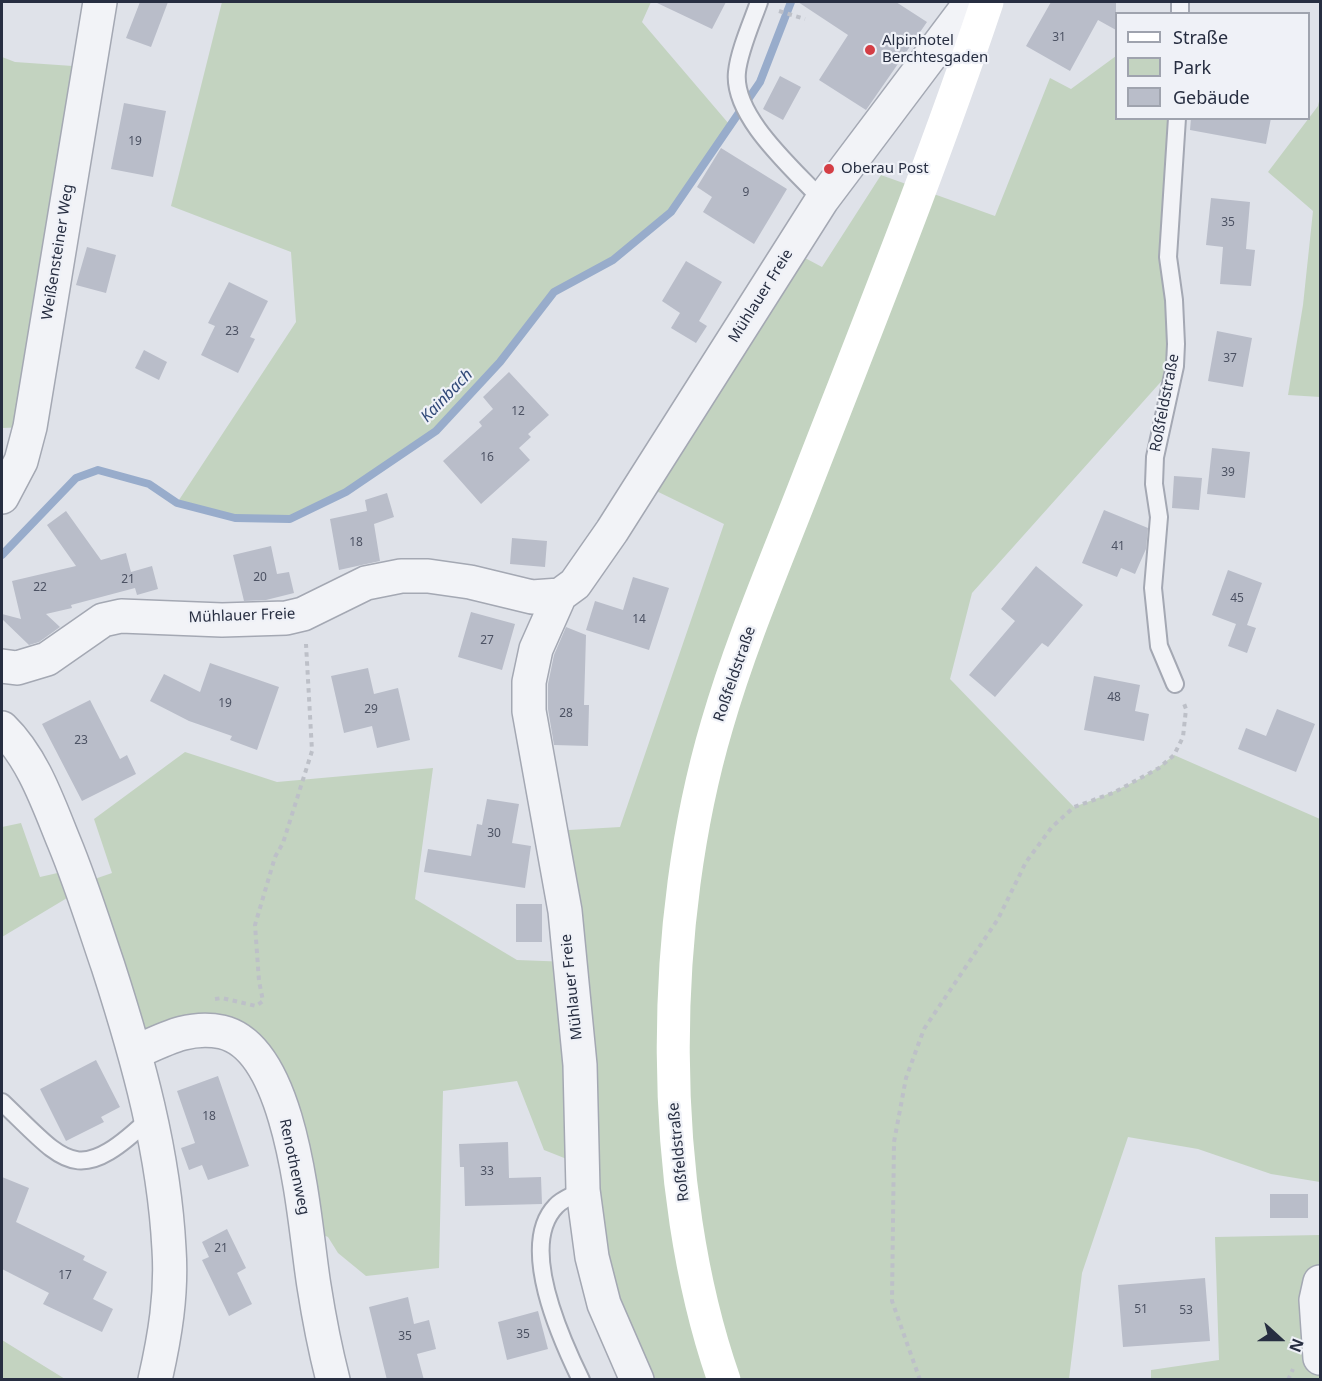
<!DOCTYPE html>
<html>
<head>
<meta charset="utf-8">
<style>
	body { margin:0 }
	#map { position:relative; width:1322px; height:1381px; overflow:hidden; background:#dfe2e9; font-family:"Noto Sans",sans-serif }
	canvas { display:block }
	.frame { position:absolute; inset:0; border:3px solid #272e41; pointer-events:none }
	.legend { position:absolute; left:1115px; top:12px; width:195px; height:108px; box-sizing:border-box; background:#eff1f7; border:2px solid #9fa3ae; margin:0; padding:8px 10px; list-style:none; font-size:18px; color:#272e41 }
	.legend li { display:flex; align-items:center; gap:12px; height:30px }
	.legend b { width:30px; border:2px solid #9fa3ae }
	.north { position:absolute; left:1250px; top:1309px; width:60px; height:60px; -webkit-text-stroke:4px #eff1f7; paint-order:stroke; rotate:111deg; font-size:16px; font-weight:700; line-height:24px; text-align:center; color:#272e41 }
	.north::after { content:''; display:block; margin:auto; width:21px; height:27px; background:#272e41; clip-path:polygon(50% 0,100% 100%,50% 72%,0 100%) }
</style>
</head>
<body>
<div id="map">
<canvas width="1322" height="1381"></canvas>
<div class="frame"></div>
<ul class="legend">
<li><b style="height:8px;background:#fff"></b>Straße</li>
<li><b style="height:16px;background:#c3d3c0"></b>Park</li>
<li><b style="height:16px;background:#b9bdc9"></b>Gebäude</li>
</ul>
<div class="north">N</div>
</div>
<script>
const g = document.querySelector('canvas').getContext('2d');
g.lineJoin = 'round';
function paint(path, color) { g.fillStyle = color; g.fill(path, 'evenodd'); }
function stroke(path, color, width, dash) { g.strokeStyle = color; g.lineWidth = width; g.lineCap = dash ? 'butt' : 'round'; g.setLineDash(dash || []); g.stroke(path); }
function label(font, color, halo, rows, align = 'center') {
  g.font = font + ' "Noto Sans",sans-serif'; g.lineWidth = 4.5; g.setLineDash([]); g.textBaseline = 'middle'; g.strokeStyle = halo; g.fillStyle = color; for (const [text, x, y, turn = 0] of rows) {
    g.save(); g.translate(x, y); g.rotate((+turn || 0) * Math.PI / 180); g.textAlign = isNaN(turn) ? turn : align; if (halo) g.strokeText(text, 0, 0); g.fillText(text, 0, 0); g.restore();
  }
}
paint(new Path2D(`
	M222,2h429l-9,20 87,102 -58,88 -58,48 -59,32 -54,70 -64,69 -90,61 -56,27 -55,-1 -58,-15 119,-181 -5,-70 -120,-46z
	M1116,56v62l61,1 -2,247 -203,227 -22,86 124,128c36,-13 71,-27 100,-52l146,64v363l-49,-8 -73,-25 -70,-12 -46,136 -13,106h-432l-55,-214 -38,-15 -27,-69 -74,10 -4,177 -73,8 -28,-23 -10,-16 -22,-9 -27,-128 -55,-68 -88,20 -54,-163 -80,48v-110l19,-4 19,54 35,-8 5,15 32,-11 -18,-54 91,-67 92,30 156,-14 -18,131 102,61 53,2 -18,-131 68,-4 104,-303 -82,-40 148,-234 32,17 59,-92 114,41 55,-138 21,11z
	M2,57l13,5 72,5 -58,360 -27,1z
	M1320,97v300l-32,-2 15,-90 10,-94 -45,-39 50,-66z
	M1320,1235v144h-169v-9l68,-10 -4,-123z
	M2,1340l63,39h-63z`), '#c3d3c0');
stroke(new Path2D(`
	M2,555l74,-77 22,-8 51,14 28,19 58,15 55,1 56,-27 90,-61 64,-69 54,-70 59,-32 58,-48 89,-130 31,-80`), '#98accb', 8);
paint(new Path2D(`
	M140,2h28l-17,45 -25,-9z
	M655,2h71l-14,27z
	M798,2h98l31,20 -61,88 -47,-30 29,-45z
	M1051,2h65v28l-18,-10 -28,51 -44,-25z
	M780,76l21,11 -18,33 -20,-11z
	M124,103l42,8 -13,66 -42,-8z
	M1191,118h80l-5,26 -76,-14z
	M721,148l66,41 -33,55 -51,-32 9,-15 -15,-10z
	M1211,198l39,4 -4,47 9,1 -4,36 -31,-2 3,-37 -17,-2z
	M87,247l29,8 -10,38 -30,-8z
	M686,261l36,21 -23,39 8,5 -11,17 -25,-15 9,-15 -18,-12z
	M229,282l39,19 -18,36 5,2 -17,34 -37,-18 14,-29 -7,-3z
	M1217,331l35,7 -9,49 -35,-6z
	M144,350l23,12 -8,18 -24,-12z
	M509,372l40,43 -21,19 3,3 -12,11 11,12 -49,44 -38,-43 39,-35 -3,-4 14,-13 -10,-12z
	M1212,448l38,4 -5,46 -38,-4z
	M1174,476l28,2 -3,32 -27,-2z
	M387,493l7,24 -20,7 6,37 -41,9 -9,-51 37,-8 -2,-11z
	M1104,510l44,18 -2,21 -11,25 -14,-6 -4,9 -35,-14z
	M66,511l35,49 25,-7 5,19 21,-6 6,23 -21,6 -2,-7 -64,17 1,3 -26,6 14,13 -21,15 -10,3 -27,-26v-5l19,5 -9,-38 64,-15 -29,-41z
	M512,538l35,3 -2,26 -35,-3z
	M271,546l6,28 12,-2 5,21 -28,7 -22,1 -11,-46z
	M1036,566l47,39 -35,42 -6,-4 -47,54 -26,-22 46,-54 -14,-12z
	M1228,570l34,13 -15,42 9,3 -9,25 -19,-7 8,-22 -24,-9z
	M633,577l36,11 -20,62 -63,-20 9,-29 28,9z
	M471,612l44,12 -13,46 -44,-13z
	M566,627l20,8 -2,70h5l-1,41 -34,-1 -6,-36v-25l6,-29z
	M210,663l69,24 -22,63 -27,-10 2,-4 -43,-15 -39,-20 14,-27 36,18z
	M368,668l6,26 24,-6 12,52 -33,8 -5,-22 -28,7 -13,-57z
	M1094,676l46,9 -5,26 14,3 -5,27 -60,-11z
	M90,700l30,59 7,-4 9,19 -54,27 -40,-77z
	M1277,709l38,15 -19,48 -58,-23 8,-21 20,8z
	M487,799l32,5 -7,39 19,3 -6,42 -101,-16 4,-23 43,7 6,-32 5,1z
	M516,904h26v38h-26z
	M96,1060l24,47 -19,10 3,5 -38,19 -26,-52z
	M218,1076l31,90 -41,14 -6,-15 -13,5 -8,-22 14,-5 -18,-52z
	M508,1142l1,36 32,-1 1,27 -77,2 -1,-39h-4l-1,-23z
	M2,1177l27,11 -13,34 69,34 -2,4 24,12 -14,27 20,10 -11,23 -59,-28 6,-11 -47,-24z
	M1270,1194h38v24h-38z
	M227,1229l19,39 -9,5 15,31 -23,12 -27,-56 7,-3 -7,-15z
	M1205,1278l5,63 -87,6 -5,-62z
	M408,1297l6,27 15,-4 7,29 -19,5 7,26h-37l-18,-73z
	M538,1311l10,38 -41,11 -9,-38z`), '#b9bdc9');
const service = new Path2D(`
	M759,2c-7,20 -20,49 -22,70 -5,45 58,98 85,128
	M1180,14v-12
	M1175,684l-16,-38 -6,-58 6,-71 -5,-33 1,-27 20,-91 1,-22 -2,-44 -6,-43 9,-139
	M2,1102c64,61 74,87 149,15
	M581,1380c-20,-41 -63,-135 -25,-174 6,-7 19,-11 27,-16`);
const minor = new Path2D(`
	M2,497l19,-36 9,-34 70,-425
	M2,666l15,2 30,-9 56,-39 18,-4 101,4 64,-2 17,-4 63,-31 35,-7h27l42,6 62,15 28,-2
	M2,728c31,30 46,75 62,114 17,41 30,83 44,124 30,93 56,186 61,283 3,45 -4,87 -14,131
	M136,1052c29,-13 54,-27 86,-20 73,17 82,193 92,254 5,32 11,63 19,94
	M1320,1282l-4,18 4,58
	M637,1380l-33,-76 -12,-47 -9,-67 -3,-125 -15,-154 -36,-200v-29l7,-33 24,-54 15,-11 37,-53 210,-331 149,-198`);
stroke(service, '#a4a8b3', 20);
stroke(minor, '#a4a8b3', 36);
stroke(new Path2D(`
	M779,11l26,8
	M215,999l7,-1 34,8 7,-5 -4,-20 -4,-56 20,-68 8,-14 29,-92 -6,-107
	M920,1380l-28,-79 2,-159 12,-64 18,-49 74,-110 28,-57 26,-35 22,-20 39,-14 46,-25 15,-13 9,-18 3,-28 -3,-8
	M1288,1380l5,-11`), '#bdc0c8', 4, [4.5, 4.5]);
stroke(service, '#f2f3f7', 16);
stroke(minor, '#f2f3f7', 33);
stroke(new Path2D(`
	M724,1380c-68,-195 -65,-459 -7,-655 24,-83 59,-164 90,-244 62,-159 126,-318 180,-479`), '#fff', 33);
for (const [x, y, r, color] of [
	[870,50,6,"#d43e45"],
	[829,169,6,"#d43e45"]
]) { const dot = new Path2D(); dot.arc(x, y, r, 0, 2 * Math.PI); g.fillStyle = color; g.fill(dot); stroke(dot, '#eff1f7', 2); }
label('12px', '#4c5263', null, [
	["31",1059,38],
	["19",135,142],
	["9",746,193],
	["35",1228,223],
	["23",232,332],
	["37",1230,359],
	["12",518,412],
	["16",487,458],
	["39",1228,473],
	["18",356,543],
	["41",1118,547],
	["20",260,578],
	["21",128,580],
	["22",40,588],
	["45",1237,599],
	["14",639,620],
	["27",487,641],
	["48",1114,698],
	["19",225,704],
	["29",371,710],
	["28",566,714],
	["23",81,741],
	["30",494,834],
	["18",209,1117],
	["33",487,1172],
	["21",221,1249],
	["17",65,1276],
	["51",1141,1310],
	["53",1186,1311],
	["35",523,1335],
	["35",405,1337]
]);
label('15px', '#272e41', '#eff1f7', [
	["Alpinhotel",882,41],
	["Berchtesgaden",882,58],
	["Oberau Post",841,169]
], 'left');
label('15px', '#272e41', '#eff1f7', [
	["Weißensteiner Weg",58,252,-81],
	["Mühlauer Freie",761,296,-58],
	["Roßfeldstraße",1165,403,-79],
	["Mühlauer Freie",242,616,-2],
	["Roßfeldstraße",735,674,-71],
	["Mühlauer Freie",572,987,-96],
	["Roßfeldstraße",679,1152,-96],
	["Renothenweg",294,1167,78]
]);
label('italic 16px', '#304877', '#eff1f7', [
	["Kainbach",447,396,-46]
]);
</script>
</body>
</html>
